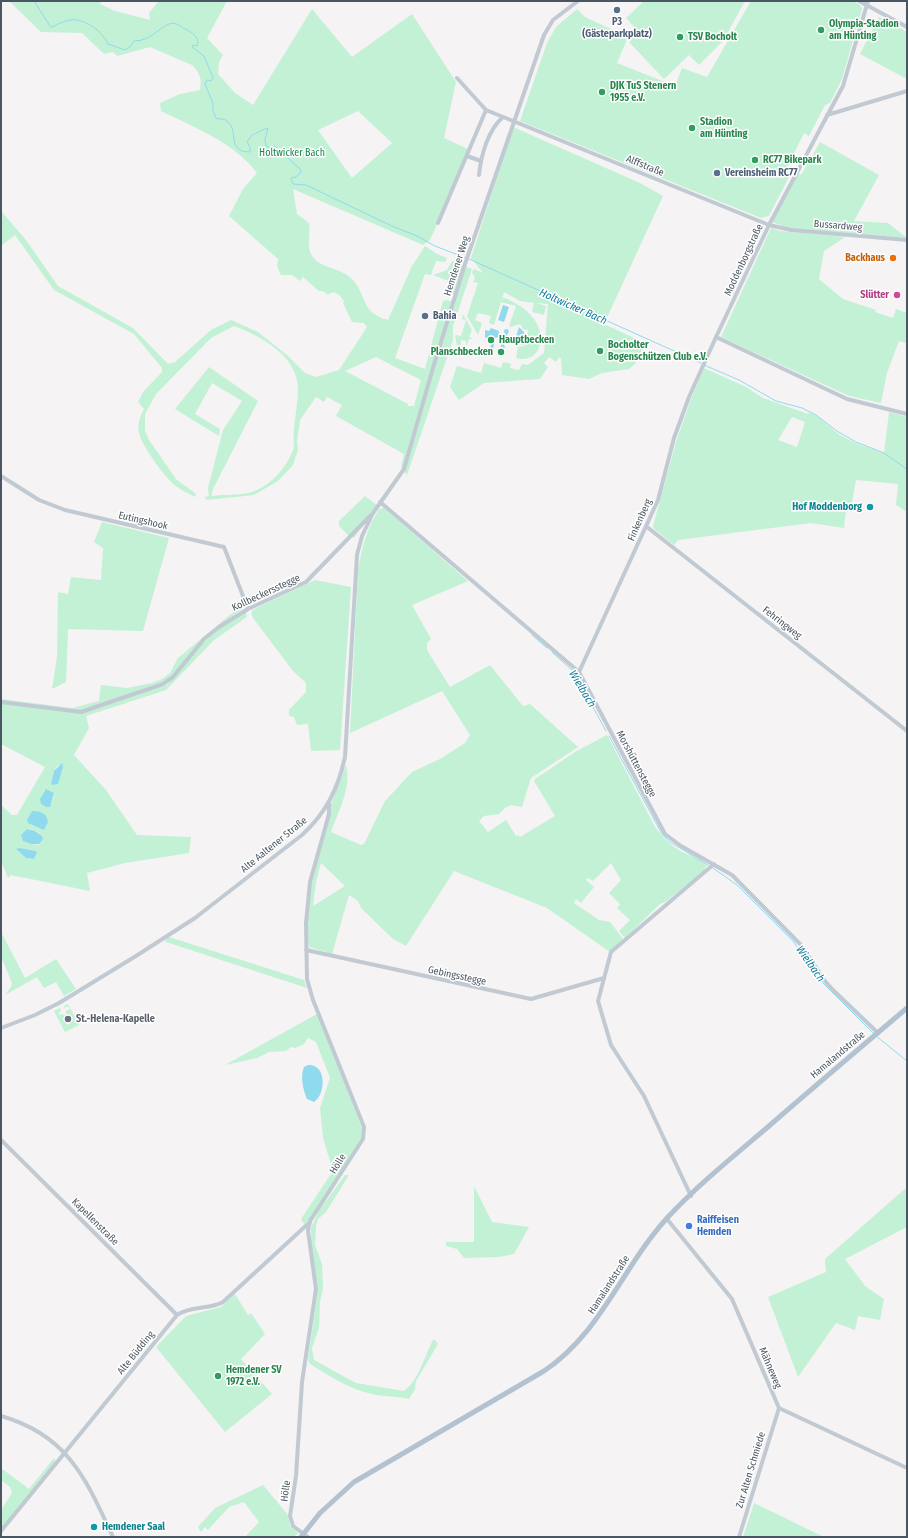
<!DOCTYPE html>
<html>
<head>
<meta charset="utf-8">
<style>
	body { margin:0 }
	#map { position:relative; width:908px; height:1538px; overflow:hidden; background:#f5f3f3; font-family:"Fira Sans Condensed",sans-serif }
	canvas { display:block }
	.frame { position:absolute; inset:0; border:2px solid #4a5661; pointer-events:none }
</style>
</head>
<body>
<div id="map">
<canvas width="908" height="1538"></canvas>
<div class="frame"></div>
</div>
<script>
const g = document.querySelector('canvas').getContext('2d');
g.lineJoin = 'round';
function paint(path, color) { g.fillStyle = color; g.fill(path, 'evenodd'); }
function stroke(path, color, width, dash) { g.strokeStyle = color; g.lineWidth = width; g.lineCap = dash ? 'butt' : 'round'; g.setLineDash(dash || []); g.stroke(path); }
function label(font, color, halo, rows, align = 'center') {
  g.font = font + ' "Fira Sans Condensed",sans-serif'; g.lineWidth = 3; g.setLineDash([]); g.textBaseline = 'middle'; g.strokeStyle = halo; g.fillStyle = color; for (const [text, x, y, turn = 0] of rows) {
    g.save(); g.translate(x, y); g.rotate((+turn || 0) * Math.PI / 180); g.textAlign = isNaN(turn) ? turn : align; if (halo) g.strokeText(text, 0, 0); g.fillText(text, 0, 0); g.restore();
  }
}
paint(new Path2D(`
	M9,1h92l-1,3 15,7 35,9 -1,-7 10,-12h68l-20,37 16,17 -4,7 -1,12 17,19 18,12 59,-96 40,48 60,-43 44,68 -12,56 26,12 -40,90 -7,5 -130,-56 4,25 12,9c2,9 -3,24 3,33 9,13 29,12 39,22 17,17 8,34 37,42l24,-54 13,-20 12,8 10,4 -2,4 -9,-1 -5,14 -6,-1 -30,84 30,11 18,-68 3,-1 5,1 3,-6 -6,-4 3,-9 -18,-7 14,-5 5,-9 20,8 -19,57v14l-46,135 -6,-8 3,-13 -68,-38 6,-11 -15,-8 -3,5 -8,-5 -16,23 -3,21 1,9 -5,15 -15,16 -24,14 -48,5 -1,-3 4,-1 -1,-8 15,-58 19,-29 -30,-18 -17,31 25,15 -1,7 -44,-27 34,-42 49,34 -44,86 -3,9c14,-2 28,0 41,-4 19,-6 37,-27 42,-45 -2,-19 4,-39 4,-58 0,-33 -37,-53 -64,-63l-23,12 -55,56 -11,20v17l4,9 27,39 20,15 -1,3c-7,-4 -13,-6 -19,-11 -11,-8 -34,-40 -37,-53 -2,-8 1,-17 5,-24l-6,-7 5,-10 19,-20v-4l-28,-34 -80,-44 -39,-55 -14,11v-35l25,29 32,46 75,42 35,36 7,-2 36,-32 20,-10 27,12 29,23 18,18 11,4 23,-7 28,-43 -3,-4 -12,-1 -9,-19 1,-2c-4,-6 -9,-12 -16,-6l-5,-4h-4l-16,-14 -3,4 -8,-6h-11l-4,-9 1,-7 -49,-43 14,-27 14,-16c-22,-30 -63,-46 -96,-62l-1,-8 20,-9 20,-4c2,-11 0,-17 -8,-25l-42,-18 -33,9 -4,-4 -9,2 -22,-21 -41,-1zM358,111l34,32 -40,35 -34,-48zM376,357l45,23 -7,26h-6v-2l-63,-33z
	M644,1h101l-22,40 -24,24 -10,-10 -25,24 -35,-37 10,-10 -13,-14z
	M751,1h102l7,4 2,4 -20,70 -12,24 -5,2 -16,31 -5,-3 -18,37 5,3 -22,43 -8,2 -241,-97 27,-78 9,-16 21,-18 8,8 43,20 -11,26 58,23 7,-18 25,9z
	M879,17l28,15v47l-47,-25z
	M513,127l127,56 23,13 -59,128 41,19 -10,21 -6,5 -27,4 -13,6 -27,-4 -1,-16 -2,-2 -3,5 -7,-5 -5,6 4,4 -8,12 -56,4 -25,17 -9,-13 7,-21 24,7 3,-10 17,5 2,-6 8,2 -1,4 9,2 3,-6 6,1 16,-12 4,-49 -12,-1 10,3 -2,9 -12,-3 2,-9 -14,-2 -16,-9 -10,33 -5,-2 2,-7 -13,-3 -3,7 7,3 -4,12 -11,-19 11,-33 -5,-1 2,-4 -3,-6 2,-3 9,4 -12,-15z
	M820,142l59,33 -25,46 34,2 19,15 -116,-9 -19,-7 25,-49 4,2z
	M771,228l9,3 65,6 -21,14 -5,28 24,20 33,11 -1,2 18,6 3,-9 11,4v30l-8,-2 -12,32 -6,30 -32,-7 -128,-59z
	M503,297c13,6 27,13 34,27 9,17 1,40 -21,34l2,-11 7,-1 -4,-1 -1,-5h6l2,-10 -5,-1 -3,-5 -9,3 -2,-1 7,-20 -15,-4z
	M463,314l9,16 -3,7 4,2h-4l-3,7v-5l-5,-1v8l-4,-2 -2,-11 6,1 5,-16 -4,-1z
	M704,368l42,19 17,11 45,16 2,-2c12,6 21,17 32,24 13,8 28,12 42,17l5,-41 18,5v95l-11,-7 2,-21 -42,-4 -5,28 -5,1 -2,19 -33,-5 -133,17 -4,5 -20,-16 -1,-3 23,-84 15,-43zM792,417l13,5 -8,25 -19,-7z
	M365,496l12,9 -23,33 -6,-3 -9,-9v-5z
	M384,508l84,73 -56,24 19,34 -4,4v7l23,37 40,-22 33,41 7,-2 48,43 -47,31 -9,29 -11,-2 -6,3 -6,6 -15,2 -5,5 9,11 18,-12 10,16 2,-1 2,2 35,-21 -21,-35 1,-2 40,-27 32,-17 48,92c8,10 16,19 27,25 8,4 19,6 25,13l-4,7 -38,30 -5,2 -35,34 -6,-7 11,-11 -13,-12 3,-4 -11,-11 12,-13 -10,-17 -18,18 -5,-3 -2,2 8,7 -13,16 -5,-4 -2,4 25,17 11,2 13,17 -13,13 -63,-44 -93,-37 -48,75 -13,-7 -32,-31 -3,-7 -9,-6 -17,59 -23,-7c-9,-39 11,-95 22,-133v-10l15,-39c6,22 -8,47 -15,67l30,13 3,-1 21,-43 27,-29 28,-13 25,-16 5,-8 -28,-44 -92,42 8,-163c4,-23 9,-42 21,-61zM321,863l24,23 -32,20 3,-24z
	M102,522l67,16 -26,93 -75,-2 -2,53 -14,7 5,-32 1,-65 10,2 3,-17 30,3 2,-32 -9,-6z
	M315,580l36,7 -11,163 -29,1 -3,-27 -11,1 -3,-8 -5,-1v-6l17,-18v-9l-13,-12 -40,-53 -2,-6 5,-4z
	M243,604l1,4 -33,23 -40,46 -6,4 -68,24 70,-20 34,-40 16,-15 24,-17 5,-1 1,5 -33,23 -48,50 -80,26 3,12 -15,27 32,35 31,45 54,2 -2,16 -64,10 -38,10 3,18 -79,-16 -3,3 -7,-17v-56l11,10h5l28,-48 -44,-23v-45l71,9 27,-7 2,-16 26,3 25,-5 10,-4 8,-6 8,-15zM58,765l5,2 -4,10 -7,8 -1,-2 3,-12zM44,791l10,5 -4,10 -4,1 -5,-3zM29,829l9,3 5,7 -5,6 -13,-3 -4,-7zM20,848l16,3 1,2 -3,6 -8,-1 -9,-8z
	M1,932l24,46 31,-19 20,30 -12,7 -8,-14 -12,6 -7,-11 -32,18 6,-8 1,-4 -11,-27z
	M169,937l135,43 3,8 -141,-46 -1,-3z
	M68,1004l11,21 -14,7 -11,-21 6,-3 1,3 -3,3 7,1 2,10 4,-2 -3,-9h-2v-3l4,-2 -2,-3 -3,2 -1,-2z
	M317,1014l45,114 -1,11 -51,80 -6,5 -3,-5 32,-48 -10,-33 -3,-30 10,-30 -14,-36 -8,-4 -4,6 -9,4 -4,-1 -5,4 -17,1 -12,6 -32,7z
	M345,1175h4l-23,37 -8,7 -2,7 -1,19 7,19 1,24 -3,14 -1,26 -7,20 2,12 42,23 48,8c15,-11 20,-34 29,-51h2l3,4 -22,37 -1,8 -6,10c-12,-3 -25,-2 -37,-5 -23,-5 -42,-18 -62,-30l-2,-5 10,-70 -7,-42v-19l7,-16z
	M474,1186l18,36 37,5 -15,27 -15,3 -35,1 -7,-9 -11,-3v-4h28z
	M907,1187v40l-62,32 20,27 19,13 -4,21 -22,-4 -3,14 -19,-7 -38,54 -30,-80 58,-25 -1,-13z
	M235,1294l13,21 3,-2 14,21 -24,25 31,35 -47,38 -69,-85 30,-31 35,-9z
	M54,1458l2,4 -55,67v-19l11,-17 -2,-6 -9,-7v-12l28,21z
	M263,1485l25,30 2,11 8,7 -4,4h-49l14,-15 -15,-20 -15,5 -21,23 -3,-3 -4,5 -3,-5 17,-19z
	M754,1503l70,34h-81z`), '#c3f1d5');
paint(new Path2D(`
	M503,305l6,2 -5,15 -6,-2z
	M519,327l5,5 1,6 -8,-2 3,7h-9l-2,-3 5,1 -1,-5 3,1z
	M491,328l8,3v6l-4,1 -2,12 -3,-2 2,-6 -3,-1 -4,-4v-7l4,1z
	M507,329l2,2 -2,4 1,3 -4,6 1,4 -4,-1v-7l4,-4 -1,-6z
	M62,763l1,4 -5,17 -6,1 -1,-2 3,-12z
	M46,789l8,4 -4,14h-4l-5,-3 -1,-5z
	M32,811c8,0 15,2 16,11l-4,8 -16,-7 -1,-3z
	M27,829l8,2 7,5 1,3 -4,5h-8l-8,-3 -2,-6z
	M20,848l16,3 1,2 -3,6 -8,-1 -10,-9z
	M308,1065c19,-1 18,29 6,37l-7,-3c-4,-10 -7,-22 -3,-32z`), '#90daee');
stroke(new Path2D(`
	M34,1l16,25 2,1c6,-3 12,-6 18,-7 15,-2 33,12 38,24l17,6 5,-3 4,-6c20,0 27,-18 40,-18 4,1 7,4 11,6 6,3 12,6 13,13l-1,4 -4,-1 -1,2 12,9 9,22 -2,3 -4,-1 -2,4 8,19v8l3,7c5,2 9,0 12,4 11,9 -2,30 22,30v-5l-3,-5 4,-6c1,-1 15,-8 17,-8l-3,12 1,6 5,2 4,-2 25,23 1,3 -5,5 -5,1 2,6 13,1 88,42 21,8 20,11 31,12
	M469,259l232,104
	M704,365l35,15 37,21 26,7 14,7 21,16 19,11 28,11 23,16
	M532,635l15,13
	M552,652l22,20 32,59
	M609,736l53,98 8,8 38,23
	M713,868l24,17 56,56 28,40 53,53
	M876,1036l31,25`), '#90daee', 1);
stroke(new Path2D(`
	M859,1l48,26
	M868,1l-25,85 -74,139 -53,112 131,62 60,15
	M457,78l29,32 283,115 22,5 116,10
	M827,115l80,-24
	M467,156l14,5
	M479,175c2,-20 9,-45 24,-58
	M438,223l48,-113
	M1,476l38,24 26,10 159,37 24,62
	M380,502l199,170 86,162 16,12 51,29 69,70 24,36 8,9 45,43
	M647,527l260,204
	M579,672l79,-172 16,-62 15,-41 27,-60
	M1,702l80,10 82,-28 10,-7 31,-38 15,-12 29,-18 58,-27 65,-67
	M306,950l225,49 73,-21
	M1,1028l34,-13 24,-12 77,-47 59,-38 107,-83c24,-22 36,-46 43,-78l12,-202 5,-19 11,-23 31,-44 29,-101 32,-104 79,-229 9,-15 25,-19
	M1,1140l176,175
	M691,1196l-47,-100 -33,-51 -13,-44 13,-49 103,-88
	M667,1219l65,80 47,109 128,60
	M1,1416c67,19 85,63 112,121
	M1,1531l176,-216c16,-10 32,-5 46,-13l87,-80
	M308,1537l-15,-11 -3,-10 6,-40 6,-94 14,-93 -8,-58 2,-10 53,-82 1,-12 -51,-127 -6,-21 -1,-56 4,-41 19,-68v-10
	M739,1537l40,-129`), '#c1cad2', 4);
stroke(new Path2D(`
	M301,1537l19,-24 34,-31 190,-111c58,-39 78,-104 124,-154 31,-33 67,-62 101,-91 46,-40 92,-79 138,-118`), '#b3c2d1', 5);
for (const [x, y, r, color] of [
	[617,10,4,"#5c6f8a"],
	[821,30,4,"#2e9e5b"],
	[680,37,4,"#2e9e5b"],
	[602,92,4,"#2e9e5b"],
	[692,128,4,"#2e9e5b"],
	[755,160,4,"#2e9e5b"],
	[717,173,4,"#5c6f8a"],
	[893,258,4,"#e8710a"],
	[897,295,4,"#d1479c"],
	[425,316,4,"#5c6f8a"],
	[491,340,4,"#2e9e5b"],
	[600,351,4,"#2e9e5b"],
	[501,352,4,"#2e9e5b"],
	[870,507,4,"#0f9aa8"],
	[68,1019,4,"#6b7280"],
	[689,1226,4,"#3f7fe0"],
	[218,1376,4,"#2e9e5b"],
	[94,1527,4,"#0f9aa8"]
]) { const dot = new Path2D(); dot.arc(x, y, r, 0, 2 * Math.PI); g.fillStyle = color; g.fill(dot); stroke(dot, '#fff', 1.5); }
label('bold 10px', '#4e5e75', '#fff', [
	["P3",617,22,"center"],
	["(Gästeparkplatz)",617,34,"center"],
	["Vereinsheim RC77",725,173],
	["Bahia",433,316]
], 'left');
label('bold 10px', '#27864d', '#fff', [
	["Olympia-Stadion",829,24],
	["am Hünting",829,36],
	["TSV Bocholt",688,37],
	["DJK TuS Stenern",610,86],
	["1955 e.V.",610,98],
	["Stadion",700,122],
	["am Hünting",700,134],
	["RC77 Bikepark",763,160],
	["Hauptbecken",499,340],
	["Bocholter",608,345],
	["Bogenschützen Club e.V.",608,357],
	["Planschbecken",493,352,"right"],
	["Hemdener SV",226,1370],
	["1972 e.V.",226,1382]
], 'left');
label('10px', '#17864f', '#fff', [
	["Holtwicker Bach",292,153]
]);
label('10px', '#4a5661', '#fff', [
	["Alffstraße",645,166,22],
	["Bussardweg",838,226,5],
	["Moddenborgstraße",744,260,-65],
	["Hemdener Weg",457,266,-72],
	["Finkenberg",640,520,-66],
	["Eutingshook",143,521,13],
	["Kollbeckersstegge",266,593,-25],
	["Fehringweg",782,623,38],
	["Morshüttenstegge",636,764,62],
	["Alte Aaltener Straße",274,845,-39],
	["Gebingsstegge",457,976,12],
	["Hamalandstraße",838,1055,-40],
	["Hölle",338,1164,-58],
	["Kapellenstraße",95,1222,45],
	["Hamalandstraße",609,1285,-57],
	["Alte Büdding",136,1353,-51],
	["Mähneweg",770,1368,67],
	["Zur Alten Schmiede",751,1470,-73],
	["Hölle",286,1491,-82]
]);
label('bold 10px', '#c56008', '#fff', [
	["Backhaus",885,258]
], 'right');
label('bold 10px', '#b23c85', '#fff', [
	["Slütter",889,295]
], 'right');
label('bold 10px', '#0d838f', '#fff', [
	["Hof Moddenborg",862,507],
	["Hemdener Saal",102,1527,"left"]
], 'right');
label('bold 10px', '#5b616d', '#fff', [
	["St.-Helena-Kapelle",76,1019]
], 'left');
label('bold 10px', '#366cbe', '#fff', [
	["Raiffeisen",697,1220],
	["Hemden",697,1232]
], 'left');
label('italic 11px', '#0c7c9b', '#fff', [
	["Holtwicker Bach",573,307,24],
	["Wielbach",582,689,59],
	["Wielbach",810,964,55]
]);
</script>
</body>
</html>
